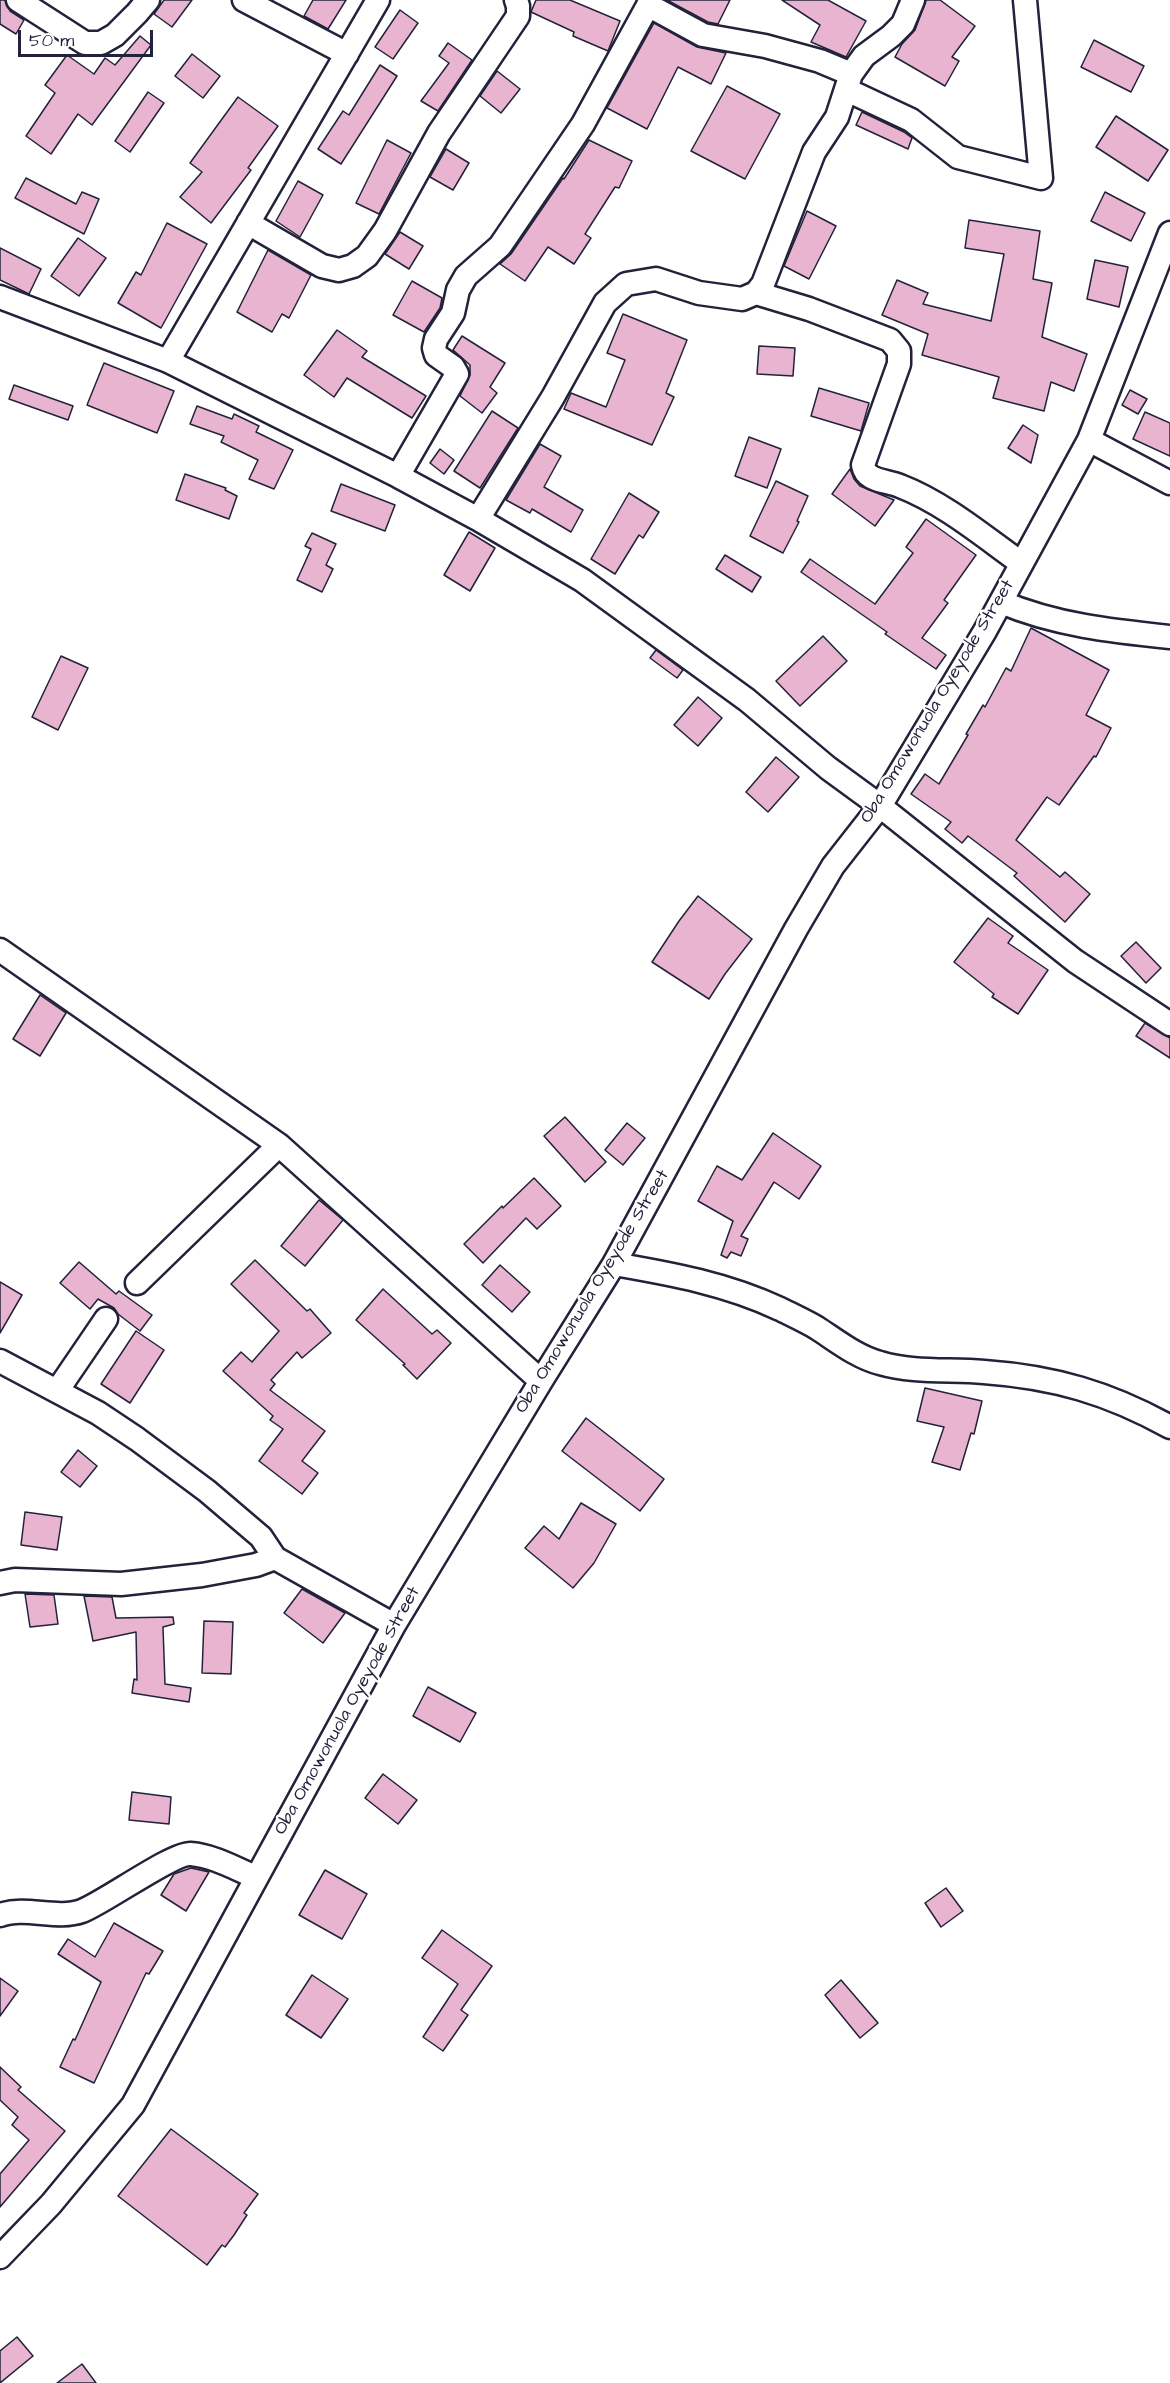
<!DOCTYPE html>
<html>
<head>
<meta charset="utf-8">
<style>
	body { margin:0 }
	#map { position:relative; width:1170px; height:2383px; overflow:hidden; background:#fff; font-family:"Architects Daughter",sans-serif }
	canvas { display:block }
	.scale { position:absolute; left:18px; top:30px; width:135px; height:27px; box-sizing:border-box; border:3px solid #22223b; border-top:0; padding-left:8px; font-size:18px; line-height:21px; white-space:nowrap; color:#22223b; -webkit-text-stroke:4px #fff; paint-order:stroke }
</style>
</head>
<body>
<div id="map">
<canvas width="1170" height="2383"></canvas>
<div class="scale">50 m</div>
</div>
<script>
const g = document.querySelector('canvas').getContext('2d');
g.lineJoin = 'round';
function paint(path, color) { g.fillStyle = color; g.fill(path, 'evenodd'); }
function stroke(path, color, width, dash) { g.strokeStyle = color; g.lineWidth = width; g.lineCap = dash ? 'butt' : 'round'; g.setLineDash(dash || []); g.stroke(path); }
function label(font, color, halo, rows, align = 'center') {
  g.font = font + ' "Architects Daughter",sans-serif'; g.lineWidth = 5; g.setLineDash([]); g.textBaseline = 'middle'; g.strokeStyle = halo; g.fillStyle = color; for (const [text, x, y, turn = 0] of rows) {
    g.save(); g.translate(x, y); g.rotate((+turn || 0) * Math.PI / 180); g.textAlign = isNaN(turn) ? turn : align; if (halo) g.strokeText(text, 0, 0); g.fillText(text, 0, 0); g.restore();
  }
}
const building = new Path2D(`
	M0,0h5l5,11 14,9 -8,14 -16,-10z
	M164,0h28l-20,27 -18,-13z
	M313,0h33l-18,29 -24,-13z
	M536,0h34l50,21 -12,30 -35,-15 1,-4 -43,-20z
	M667,0h63l-12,24 -10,-2z
	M782,0h46l38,21 -20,36 -35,-15 9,-17z
	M926,0h14l35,26 -23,31 7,4 -14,25 -50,-29 7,-13 13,-14z
	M400,10l18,13 -25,36 -18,-12z
	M654,23l43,24 29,6 -15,31 -33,-17 -31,62 -40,-21z
	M140,36l11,9 -59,80 -14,-11 -27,40 -25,-18 29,-43 -10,-8 22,-30 27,19 11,-16 10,7z
	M1094,40l50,26 -13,26 -50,-25z
	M448,43l24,17 -34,51 -17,-10 28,-38 -10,-7z
	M192,54l28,22 -17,22 -28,-22z
	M380,65l17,11 -56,88 -23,-15 25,-38 6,4z
	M497,71l23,18 -19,24 -21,-17z
	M727,86l53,28 -35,65 -54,-28z
	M148,92l16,11 -34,49 -15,-11z
	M238,97l40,29 -30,42 3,2 -40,53 -31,-26 22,-25 -12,-9z
	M862,112l42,20 8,6 -4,11 -52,-24z
	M1116,116l52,34 -20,31 -52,-34z
	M387,140l24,13 -32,61 -23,-11z
	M589,140l43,21 -13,27 -4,-1 -30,47 6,4 -17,26 -26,-17 -23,34 -25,-17 11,-10 52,-76 1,1z
	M446,149l23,14 -16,27 -23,-13z
	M26,178l50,26 6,-12 17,7 -15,35 -69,-36z
	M298,181l25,14 -23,42 -24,-16z
	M1105,192l40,21 -14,28 -40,-20z
	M807,211l29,15 -27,53 -25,-13z
	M969,220l71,11 -7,48 19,4 -10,54 45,17 -13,37 -23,-9 -7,29 -51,-13 6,-21 -77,-22 6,-21 -46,-19 15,-35 31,13 -5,11 68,17 13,-67 -39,-6z
	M167,223l40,21 -46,84 -43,-25 18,-31 5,3z
	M400,232l23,14 -14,23 -24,-15z
	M78,238l28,20 -27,38 -28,-20z
	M0,248l41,21 -12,25 -29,-14z
	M268,250l43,25 -22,43 -7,-4 -10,18 -35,-20z
	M1095,260l33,7 -9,40 -32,-8z
	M412,281l30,17 -2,10 -16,24 -31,-17z
	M623,314l64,26 -21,53 8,4 -22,48 -88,-36 7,-16 35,14 19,-47 -18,-7z
	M337,330l30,21 -5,6 64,39 -14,22 -65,-40 -13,19 -30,-22z
	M462,336l43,27 -15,24 7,6 -15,20 -22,-17 10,-21v-10l-17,-15z
	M759,346l36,2 -2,28 -36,-2z
	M104,363l70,28 -17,42 -70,-28z
	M14,385l59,21 -5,14 -59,-21z
	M819,388l50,15 -8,28 -50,-15z
	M1130,390l17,9 -9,15 -16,-9z
	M197,406l35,13 2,-5 25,12 -3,6 37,18 -19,39 -25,-10 9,-19 -37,-18 3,-6 -34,-12z
	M492,411l26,17 -38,60 -26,-17z
	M1145,412l25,11v33l-37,-17z
	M1023,425l15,10 -7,28 -23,-15z
	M749,437l32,12 -14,39 -32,-12z
	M540,444l21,12 -17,31 39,23 -12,22 -39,-23 -2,4 -24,-13z
	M440,449l14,11 -10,14 -14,-11z
	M850,469l4,10 6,7 34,14 -19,26 -43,-32z
	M185,474l41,14 -1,2 12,6 -8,23 -53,-19z
	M776,481l32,15 -11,25 2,1 -16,31 -33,-17z
	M341,484l54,21 -10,26 -54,-20z
	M629,493l30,19 -16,26 -4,-3 -24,39 -24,-15z
	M926,519l50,36 -32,45 4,3 -26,35 24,17 -10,14 -51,-35 2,-2 -86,-60 9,-13 65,45 38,-51 -7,-6z
	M469,532l26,16 -25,43 -26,-16z
	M312,533l24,11 -10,21 7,4 -11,23 -25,-12 14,-31 -6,-3z
	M725,555l36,22 -9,15 -36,-23z
	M1031,628l78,42 -23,45 25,13 -15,29 -2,-1 -35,49 -12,-8 -31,43 44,37 5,-5 25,22 -25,28 -51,-46 3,-3 -49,-37 -6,7 -17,-14 6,-7 -40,-28 14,-20 14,10 29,-49 -2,-1 17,-29 2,2 21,-39 5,3z
	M823,636l24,25 -47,45 -24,-25z
	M656,650l27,20 -6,8 -27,-20z
	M61,656l27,12 -30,62 -26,-13z
	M698,697l24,21 -24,28 -24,-21z
	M776,757l23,20 -31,35 -22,-20z
	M698,896l54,43 -27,35 -16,25 -57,-37 27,-41z
	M988,918l25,18 -5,7 40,27 -30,44 -26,-17 2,-3 -40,-32z
	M1136,942l25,26 -15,15 -25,-27z
	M40,995l26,18 -26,43 -27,-17z
	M1145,1023l25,15v20l-34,-22z
	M565,1117l41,45 -21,20 -41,-46z
	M627,1123l18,15 -22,27 -18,-15z
	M773,1133l48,33 -22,33 -25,-17 -33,54 7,3 -7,17 -10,-4 -4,6 -6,-3 12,-34 -35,-20 19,-35 25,14z
	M534,1178l27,28 -24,23 -11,-11 -43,45 -19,-19 38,-38 1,2z
	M319,1200l24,20 -38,46 -24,-20z
	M255,1260l52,51 3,-2 21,24 -29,25 -5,-6 -26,28 4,4 -5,6 55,41 -23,30 16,12 -16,21 -43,-33 24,-32 -13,-9 3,-4 -50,-45 18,-19 11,10 27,-31 -48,-47z
	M79,1262l37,32 3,-3 33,24 -12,16 -22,-17 -4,-6 -16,-9 -8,10 -30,-26z
	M500,1265l30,27 -18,20 -30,-27z
	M0,1282l22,13 -22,38z
	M383,1289l49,45 5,-4 14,13 -34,36 -14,-14 2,-1 -49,-44z
	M136,1331l28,19 -34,53 -29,-19z
	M925,1388l57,13 -8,33 -3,-1 -11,37 -28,-8 12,-35 -27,-6z
	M586,1418l78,61 -24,32 -78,-60z
	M78,1450l19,16 -17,21 -19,-15z
	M581,1503l35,21 -22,39 -21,25 -48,-40 19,-22 15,13z
	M25,1512l37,5 -5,33 -36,-5z
	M302,1589l43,24 -22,30 -39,-30z
	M25,1594l29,1 4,29 -28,3z
	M84,1596l28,1 4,21 57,-1 1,7 -11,3 2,57 26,4 -2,14 -57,-9 2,-14 3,1 -1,-48 -43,9z
	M204,1621l29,1 -2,52 -29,-1z
	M428,1687l48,26 -16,29 -47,-26z
	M383,1774l34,26 -19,24 -33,-26z
	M132,1792l39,5 -2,27 -40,-4z
	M191,1868l18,4 -23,39 -25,-16 13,-21z
	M325,1870l42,24 -25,45 -43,-24z
	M946,1888l17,23 -22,16 -16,-24z
	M114,1923l49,28 -14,23 -3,-1 -52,110 -34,-16 13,-28 2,1 26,-58 -43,-28 10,-15 27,18z
	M442,1930l50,36 -31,44 7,5 -25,36 -20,-14 35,-53 -36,-26z
	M312,1975l36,24 -27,39 -35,-23z
	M0,1978l18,13 -18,25z
	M841,1980l37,43 -18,15 -35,-43z
	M0,2067l21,20 -3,3 47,41 -65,76v-33l29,-34 -17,-15 6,-8 -18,-17z
	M171,2129l87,65 -14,19 3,2 -13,20 -9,12 -3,-2 -15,20 -89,-69z
	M17,2337l16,19 -33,27v-32z
	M82,2364l14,19h-39z`);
paint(building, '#e9b4cf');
stroke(building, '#22223b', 1.5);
const minor = new Path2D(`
	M18,0l67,43h16l14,-8 22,-22 11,-13
	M244,0l103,54
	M648,5l55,30 62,11 55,15 31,13
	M847,90l64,30 47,37 83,21 -16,-178
	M248,223l74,43 17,4 14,-4 14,-10 18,-25 54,-98 79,-117v-10l-2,-6
	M756,293l53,16 81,31 9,11v13l-36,101c3,17 23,15 37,21 44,17 83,50 121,77
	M0,297l168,64 230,115 80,43 104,61 165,120 81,68 52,38 195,155 95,63
	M168,361l210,-361
	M1089,440l81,43
	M398,476l59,-102 -4,-7 -17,-12 -2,-7 2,-9 17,-26 5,-23 8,-14 34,-30 83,-122 68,-124
	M478,519l75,-122 52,-94 21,-19 30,-5 43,14 43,6 14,-6 7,-9 51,-132 23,-35 14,-43 13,-18 27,-20 12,-12 10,-24
	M1001,602c54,23 111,29 169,35
	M0,950l279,195 262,236
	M614,1264c58,10 113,20 166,45 12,6 25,12 37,19 20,13 40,29 63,35 34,10 69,6 104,9 70,5 125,21 186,55
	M137,1283l142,-138
	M0,1361l98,52 39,26 70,52 54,46 14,21 119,67
	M57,1391l49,-72
	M0,1583l15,-3 106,4 81,-9 54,-10 19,-7
	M0,1915c26,-9 57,5 82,-4 23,-9 92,-59 109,-57 23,2 45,15 65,23
	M0,2257l51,-53 82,-99 261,-480 147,-244 73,-117 182,-335 37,-63 47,-60 105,-175 104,-191 81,-207`);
stroke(minor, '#22223b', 27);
stroke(minor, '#fff', 22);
label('18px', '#22223b', '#fff', [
	["Oba Omowonuola Oyeyode Street",938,702,-59],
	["Oba Omowonuola Oyeyode Street",593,1292,-59],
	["Oba Omowonuola Oyeyode Street",348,1711,-61]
]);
</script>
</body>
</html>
